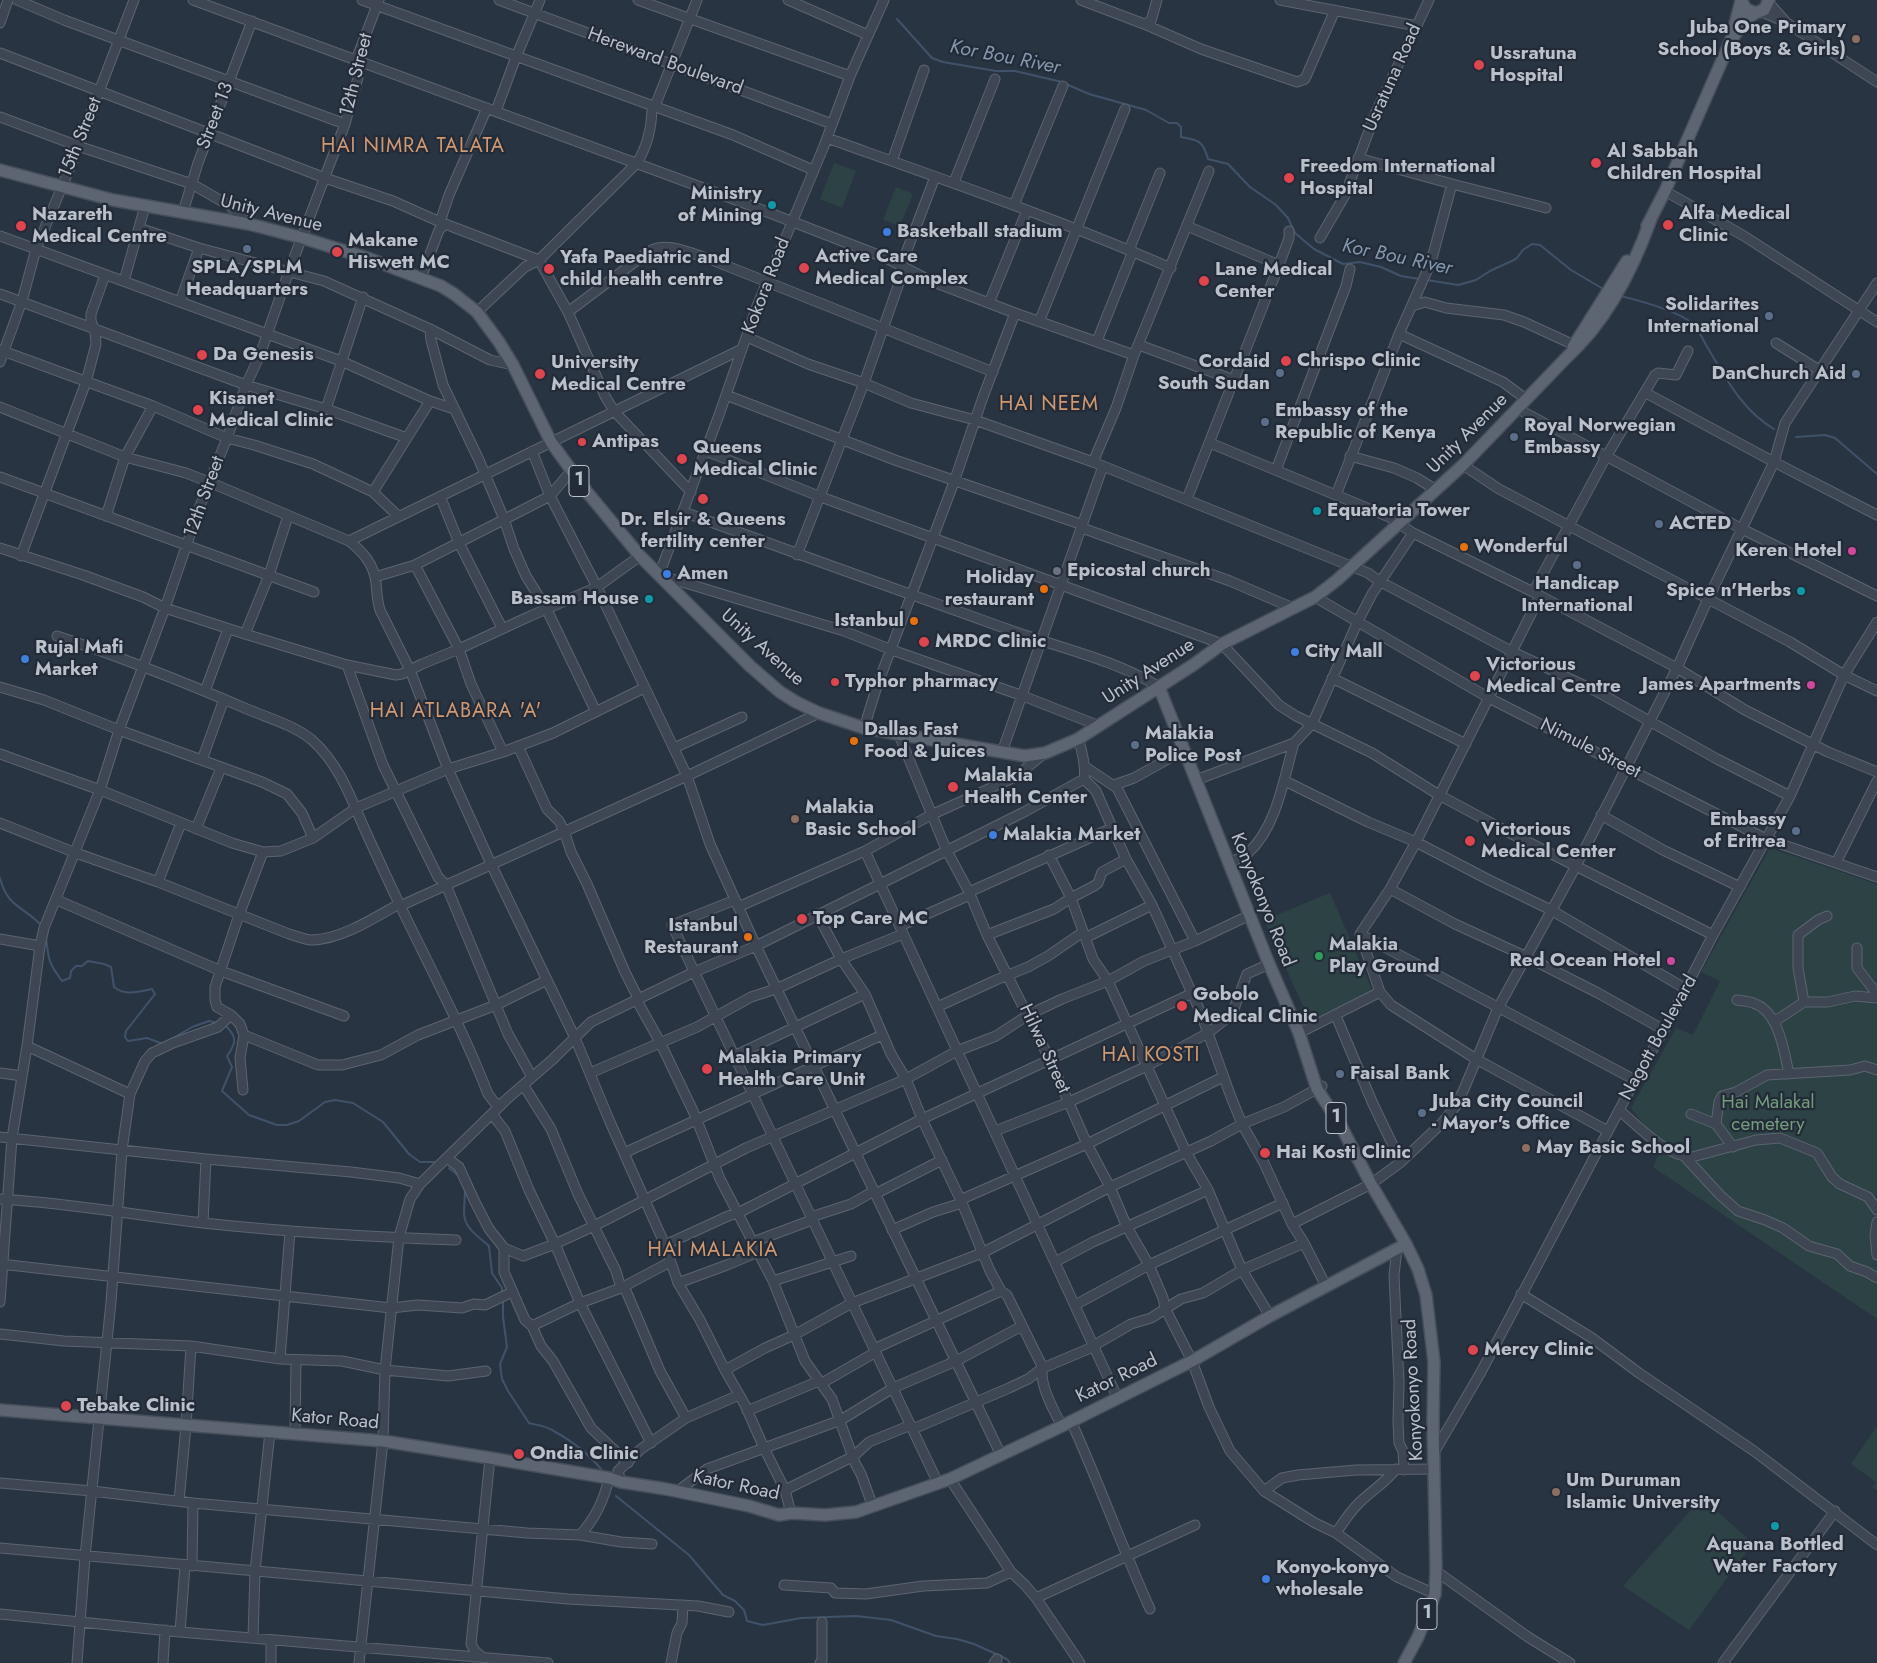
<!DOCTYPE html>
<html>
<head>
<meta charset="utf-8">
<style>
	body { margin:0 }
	canvas { display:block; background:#293442 }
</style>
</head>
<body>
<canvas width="1877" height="1663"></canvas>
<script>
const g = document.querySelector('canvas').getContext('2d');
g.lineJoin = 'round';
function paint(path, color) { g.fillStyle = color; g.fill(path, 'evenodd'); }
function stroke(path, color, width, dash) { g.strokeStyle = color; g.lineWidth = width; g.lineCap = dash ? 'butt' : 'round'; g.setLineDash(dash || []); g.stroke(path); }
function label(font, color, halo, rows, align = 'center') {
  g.font = font + ' Jost,sans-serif'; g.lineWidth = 4.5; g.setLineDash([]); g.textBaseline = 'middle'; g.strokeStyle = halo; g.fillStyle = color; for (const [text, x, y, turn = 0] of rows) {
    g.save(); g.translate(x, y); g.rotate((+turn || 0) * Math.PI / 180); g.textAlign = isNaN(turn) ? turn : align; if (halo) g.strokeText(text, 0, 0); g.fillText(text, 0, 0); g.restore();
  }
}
paint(new Path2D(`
	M834,163l22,8 -14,37 -22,-9z
	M896,187l17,7 -13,32 -17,-6z
	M1770,848l107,36v435l-224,-152 8,-19 -30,-40 45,-80 17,7 27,-54 -19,-9z
	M1330,893l43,99 -63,29 -46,-101z
	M1877,1426v64l-5,-3 4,-5 -25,-18z
	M1702,1498l51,45 -64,87 -66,-44z`), '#2c4244');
stroke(new Path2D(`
	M897,19l35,39 11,4 53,9h19l47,11
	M1066,84l23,10 57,16 23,13h8l4,4v10c18,3 22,4 27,22l20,5 22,23 26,18 12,13 7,15 19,16 29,15 17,-2 21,5 20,9 18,3
	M1427,280l31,5 18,-5 14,-9 26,-12 7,-9 9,-6 8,1 31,25 34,20
	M1621,296c19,5 58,15 72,28 6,6 11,18 16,26 18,30 34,61 65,79
	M1796,437l29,-2 10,3 42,36
	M0,878c7,29 23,28 41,47
	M46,938c3,23 2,24 16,43l8,-3 1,-7 5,-5h6l6,-5 16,3 7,3 3,20c11,9 24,5 38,2l3,5 -29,37 -1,6 3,4 19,-3 16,6 29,-17 17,-6 9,2
	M225,1025c12,12 12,17 2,31l5,11 -10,24 27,24 28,10h10l12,-4 26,-19 10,-2 18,3 30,19 26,32 11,8h14
	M449,1168l10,8
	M465,1189c0,9 -1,17 -1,25 1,15 15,23 25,32l3,27 10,15v5
	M503,1300v17l4,30 -7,17 2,15 6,12 21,32c7,2 17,3 23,7 20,11 39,25 52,43
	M616,1496l73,59 34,40 12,6 9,9 3,11 16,4 38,-7 55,-2 35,4 45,16 21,3 17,5 33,15 3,4`), '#405269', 2);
const minor = new Path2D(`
	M17,0l47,20 281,104
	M193,0l551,203 142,55 45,23 84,32 119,42
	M362,0l371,135 80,35
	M499,0l333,124
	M638,0l212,76
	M788,0l80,35
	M884,0l-34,76 -26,70 -67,160 -38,109 -60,160 185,56 48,19 131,46 74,29
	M1081,0l63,24 7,-3 6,-21
	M1280,0l137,26
	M1769,3l16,18
	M1760,11l27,12 90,59
	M0,23l8,-23
	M1144,24l57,25 96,33 8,-3 30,-69
	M0,53l325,125 68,23 47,21 99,38 29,52 37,84 9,15 77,81
	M655,106l42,-106
	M496,111l20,-54 24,-57
	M0,117l78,29 114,38 38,22 19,18
	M827,138c115,41 231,81 344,130
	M1358,158l94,26 94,24
	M892,161l32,-91
	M954,182l41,-103
	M1665,191l79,45 133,86
	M1014,205l49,-119
	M183,212l15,-49 54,-142
	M440,222l9,-27 38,-87
	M1187,226l92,39
	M139,228l60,20 125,33 106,48 60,31 23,5
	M0,236l341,125 89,40 24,8
	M1320,238l25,-43 31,-83 53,-112
	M1129,250l31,-77
	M421,278l18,-48 6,-6
	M124,281l21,-75
	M0,294l246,91 80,24 81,29
	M180,302l19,-54
	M989,303l38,-93
	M1412,306l13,-4 21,6 58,7 20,7 50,23
	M477,312l48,-45 14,-7 98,-97c11,-18 15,-36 15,-57
	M568,312l80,-60c20,-12 44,2 64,8l281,112
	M1039,322l86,-213
	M430,329l1,11 12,45 36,75 25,59 10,30 12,27 21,34 49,102
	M1399,334l104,48 24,18
	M747,337l61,27 56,19 47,20 64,17 118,42 275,111 11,8 134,71 83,39 121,68 73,37
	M1097,341l36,-90
	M1776,343l43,27
	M1139,345l95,35
	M0,350l153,56 74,32 27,7 59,19 60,28 25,24
	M0,362l22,-61 14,-52 35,-84 63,-165
	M1646,393l128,69 103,53
	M726,395l169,65 188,65
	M0,407l125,50 61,16 23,9 140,59c14,11 25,23 27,42 1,9 1,18 4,27l30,60 38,99 43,95 84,174 35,84 55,123 13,38 22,37 25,50 20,35 19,43 21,42 6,23
	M326,409l37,-112
	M1518,409l224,120 135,67
	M1210,443l179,74 24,16 120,59 144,76 68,42 83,42 49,20
	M532,451l18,45 47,91 90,189 23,68 46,102 245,509
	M706,451l115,46 401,147 57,61 17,11 76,37 67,42 69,37 205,103
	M1350,456l44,12 23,10 19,12
	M1093,462l23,-54 18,-53 75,-184
	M1463,465l36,24 291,153 54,33 33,16
	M1276,470l70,-184 4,-17
	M0,477l314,115
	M373,492l57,-91
	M1336,495l63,-161 32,-72 21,-78
	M440,496l19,47 43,85
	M1187,499l92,-234 10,-27v-7
	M684,512c107,40 215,78 323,117 49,18 107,30 152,58
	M106,516l19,-59 28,-51
	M1082,528l148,53 63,27
	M349,541l393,-192
	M0,548l83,27 60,22 22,11 80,26 102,31 49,10 6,-1 20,-10 37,-15 69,-32 69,-30 43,-31
	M797,555l67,-172 35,-100 2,-17 34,-89
	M21,556l65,-174 10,-38 -1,-12 -4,-11v-7l14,-39
	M415,565l44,84 12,35 32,68
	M375,577l40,-12 135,-69 21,-25
	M1533,592l73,-135 49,-82 3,-2 18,2 12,-24
	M1540,596l-124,246 -26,47 -30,45 20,58 11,13 85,54 132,72
	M1315,597l174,101 277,141 111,38
	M245,634l24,-59 19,-59
	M57,636c64,21 127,46 190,73 21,9 47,16 65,31 27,24 39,58 53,90 11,24 21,46 32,69 31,65 65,128 91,195l6,8 6,3
	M347,665l36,100 55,112 8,8 62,149 24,43
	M1332,678l134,66
	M0,687l44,13 75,30 143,52 25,12 15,19 11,25
	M205,691l23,-62
	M864,728l13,-42 77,-204 29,-85 32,-84
	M899,735l47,114 23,43 18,43 63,125 37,84 23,43 17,40 22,38 14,33 2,10 27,53 17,46 21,44 34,40 51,32 21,10 61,44 38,17
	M518,746l29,63 12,12 5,10 7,21 16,32 38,88 13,26
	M674,748l68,-31
	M1002,752c34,-95 68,-190 101,-286
	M0,754l100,36 132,53 31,9 18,-1 32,-13 43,-30 92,-39 55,-17 50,-19 91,-45
	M202,760l22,-61
	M1084,766l33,22 78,153
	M1084,779l12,12 30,68 26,46 48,106 31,86 11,27 22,39 28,61 12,19 22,43
	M1196,780l98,-37 18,-19 46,-103 14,-27 41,-61
	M1285,781l83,41 48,20 73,38 62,30 135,79
	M1114,785l20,-7 34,-19 16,-7
	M1601,815l62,35 77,37
	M0,823l76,30 82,29 131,52c7,2 16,6 23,6 30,-1 62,-22 87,-36l1,2 287,-130 132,-63
	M196,829l25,-61
	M865,851l253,548
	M1049,855l22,43 22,61 15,22 78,171 22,38 34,80 28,46
	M1836,863l41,-82
	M1228,864c7,-4 15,-7 20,-11 29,-26 36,-76 46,-110
	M158,882l23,-59
	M1390,889l65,35 72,33 71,36 66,37
	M969,892l143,-64
	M57,900l164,71 123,45
	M735,900l-63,25 266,558
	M738,907l127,-56 66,-36 84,-38 30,-24
	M817,914l24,45 24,35 26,60 15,25 16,40 40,84 28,68 11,20 6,4 36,73c-5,15 12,45 19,58
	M900,926l70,-31
	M1360,934l275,146
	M987,935l67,-26 17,-11 23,-12 4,-3 4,-11 24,-13
	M1087,937l65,-32
	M0,939l40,7
	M1857,948v20l20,26
	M636,999l24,43 34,71 26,66 53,102 32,80 27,38 23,64 6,11 12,33
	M1737,1000c5,1 11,1 16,3 26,8 31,48 36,71
	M1804,1002l-6,-34v-33l20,-15 9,-4
	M937,1007l59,-27 32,-13 20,-11 35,-24
	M1773,1021l7,-3 24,-16h24l27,-6 22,2
	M1299,1033l81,-41
	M244,1035l74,30h24l39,-10 37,-20 78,-30 51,-25
	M27,1046l103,48
	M734,1056l131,-62
	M0,1073l22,3
	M590,1073l107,-46 54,-30 25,-8 65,-30 62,-25
	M524,1086l27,43 27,65 38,77 5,17
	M243,1090l-3,-32 4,-23 -4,-11 -9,-9 -14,-8 -2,-7v-13l24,-72 24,-63
	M1619,1110c19,16 48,47 73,47l64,-17 24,-2 37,15 15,24 8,7 28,13 9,13
	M492,1114l13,17 24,59 26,54 25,59 71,140
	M1691,1114l25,10 17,23
	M1716,1124l3,-22 3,-6 14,-4 31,-17 83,-5 15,-4 12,4
	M995,1131l74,-29 78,-36 61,-33 24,-19 15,-40 22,-10
	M0,1137l206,22 145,13 48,6 21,6
	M624,1153l258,-118
	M1685,1157l35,38 18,16 27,9 18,8 26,18 28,8 13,12 17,6 10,6
	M447,1158l12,9 16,35 14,27 15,19 19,8 32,-12 39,-18 152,-78 160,-69 51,-28 39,-15 32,-21 34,-16 46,-18 36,-20 51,-20 55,-26
	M1401,1162l41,-39 13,-16 9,-18 34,-81 78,-142 101,-198 31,-69 66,-137 11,-39 92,-140
	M875,1194l67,-34
	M0,1199c68,4 135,16 203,24 84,9 168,14 253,17
	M960,1200l127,-56 136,-67
	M811,1217l40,-13 23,-13
	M1877,1222l-2,13 2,20
	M203,1223l3,-64
	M1292,1224l79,-40 30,-22 -28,-58 -37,-88
	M892,1230l41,-18 29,-9
	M753,1242l59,-22
	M665,1245l63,-29 10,-3 184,-94 271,-126
	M504,1248v24l21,48 7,6 9,20 12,15 38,67 37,35
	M1397,1249l-3,26 5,108 -1,38 1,22 4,8 1,19
	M1055,1262l38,-20 115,-52
	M0,1264l391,44 27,-3 44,3 12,-4 11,1 27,-13
	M773,1281l78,-25
	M678,1283l49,-18 31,-13
	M624,1286l36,85 26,47
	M1521,1294l71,44 47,35 115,78 123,94
	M0,1302l12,-164 15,-92 13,-100 4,-18 56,-138 19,-60 46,-122 35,-102 27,-68 19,-53 14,-30 29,-84 56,-147 10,-36 3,-10 -2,-18 23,-60
	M1075,1305l74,-40 134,-62
	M532,1326l48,-23 41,-15 49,-26
	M0,1334l64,7 127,5 89,13 62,2 43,9 63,6 38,-5
	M874,1349l127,-58
	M280,1359l10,-128
	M725,1370l40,-22 29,-13 58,-32 130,-50 128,-66 101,-46 31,-17 42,-17 38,-21
	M822,1383l54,-31
	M747,1411l72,-30
	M1071,1421c28,62 51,126 79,188
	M913,1429l96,-41 19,-9 15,-11 45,-19 43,-25 20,-6 30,-19 22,-6 39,-23 62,-27
	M295,1433l1,-73
	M1435,1451l46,-79 154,-292 29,-50 49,-95 77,-139 54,-121 33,-53
	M950,1479l61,93 14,13 11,13 44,65
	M621,1482l-3,-11 23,-22 45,-31 53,-23
	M0,1483l92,8 101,12 334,30 53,2 41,7 31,2
	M785,1490l69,-34 15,-14 42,-17
	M678,1491l29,-22 134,-49 52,-32 63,-27 66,-35
	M1264,1491l18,-13 16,-3 58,-5 79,-1
	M179,1501l7,-75 5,-80
	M1336,1533c7,-10 13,-20 22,-29 12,-12 27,-21 38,-35
	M580,1535c15,-16 24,-35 29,-57
	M0,1548l568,51 130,7 31,6
	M192,1566l1,-63
	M1436,1571l92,66 42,26
	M784,1585l47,3 4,5 31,1 57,-8 64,-3 24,-11
	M1036,1598l159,-73
	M0,1614l180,18 368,31
	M180,1632l5,-66
	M253,1638l2,-67 15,-139
	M271,1640v23
	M482,1657l-7,-6 -4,-7 19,-186
	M77,1663l8,-106 26,-255 11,-152 8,-56 15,-33 7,-8 21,-10 45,-16 13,-12
	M163,1663l2,-33
	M359,1663l24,-222 2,-71 14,-133 11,-38 10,-15 88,-86 44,-38 39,-38 103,-50 62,-26 270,-135 58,-32c2,-11 -2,-30 -6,-40
	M671,1663l6,-30 5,-10 1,-18
	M820,1663l2,-2v-39
	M994,1663l3,-4
	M1723,1663l112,-152`);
const major = new Path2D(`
	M1741,0l5,9 9,4 9,-3 5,-10
	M1734,36l13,-17 8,-6
	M0,170l113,30 136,24 54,14 67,21 71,27 13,8 23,18 22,30 14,23 38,77 36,50 53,64 110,110 30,26 16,10 23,11 45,15 161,28 20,-3 33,-14 115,-74 29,-21 93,-47 22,-17 126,-115 104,-108c40,-36 66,-88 84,-138
	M1647,226l18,-35 66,-151 10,-39
	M1573,347l54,-86
	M1159,687l110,277 30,69 18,56 23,35 31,60 35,60 12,25 8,26 8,67 -1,60 3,149 -1,23 -17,43 -14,26
	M0,1410l383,31 107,17 119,20 12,4 45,7 83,17 30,9 12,-2 34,2 31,-3 94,-33 112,-53 130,-65 78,-45 136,-72`);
stroke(minor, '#5b646f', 11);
stroke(major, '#474f5b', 14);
stroke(minor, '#3d4652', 9);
stroke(major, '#5c6571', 11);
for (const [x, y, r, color] of [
	[1856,39,5,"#8d6e63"],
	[1479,65,6,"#e0444e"],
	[1596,163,6,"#e0444e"],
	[1289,178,6,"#e0444e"],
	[772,205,5,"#0f9aa8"],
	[1668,225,6,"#e0444e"],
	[21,226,6,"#e0444e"],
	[887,232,5,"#3f7fe0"],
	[247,249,5,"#5c6f8a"],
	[337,252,6,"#e0444e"],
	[804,268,6,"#e0444e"],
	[549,269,6,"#e0444e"],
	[1204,281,6,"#e0444e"],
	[1769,316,5,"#5c6f8a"],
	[202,355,6,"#e0444e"],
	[1286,361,6,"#e0444e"],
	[1280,373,5,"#5c6f8a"],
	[540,374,6,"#e0444e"],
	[1856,374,5,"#5c6f8a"],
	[198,410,6,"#e0444e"],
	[1265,422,5,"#5c6f8a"],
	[1514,437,5,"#5c6f8a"],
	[582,442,5,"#e0444e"],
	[682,459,6,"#e0444e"],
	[703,499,6,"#e0444e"],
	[1317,511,5,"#0f9aa8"],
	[1659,524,5,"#5c6f8a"],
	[1464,547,5,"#e8710a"],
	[1852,551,5,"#d1479c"],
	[1577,565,5,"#5c6f8a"],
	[1057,571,5,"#6b7280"],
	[667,574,5,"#3f7fe0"],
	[1044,589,5,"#e8710a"],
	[1801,591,5,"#0f9aa8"],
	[649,599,5,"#0f9aa8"],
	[914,621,5,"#e8710a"],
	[924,642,6,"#e0444e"],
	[1295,652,5,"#3f7fe0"],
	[25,659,5,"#3f7fe0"],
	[1475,676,6,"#e0444e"],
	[835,682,5,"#e0444e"],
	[1811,685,5,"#d1479c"],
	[854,741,5,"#e8710a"],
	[1135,745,5,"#5c6f8a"],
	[953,787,6,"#e0444e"],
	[795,819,5,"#8d6e63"],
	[1796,831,5,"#5c6f8a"],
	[993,835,5,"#3f7fe0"],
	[1470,841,6,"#e0444e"],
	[802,919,6,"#e0444e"],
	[748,937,5,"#e8710a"],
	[1319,956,5,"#2e9e5b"],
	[1671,961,5,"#d1479c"],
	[1182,1006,6,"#e0444e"],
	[707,1069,6,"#e0444e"],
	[1340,1074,5,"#5c6f8a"],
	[1422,1113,5,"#5c6f8a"],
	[1526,1148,5,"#8d6e63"],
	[1265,1153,6,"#e0444e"],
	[1473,1350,6,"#e0444e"],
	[66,1406,6,"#e0444e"],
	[519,1454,6,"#e0444e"],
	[1556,1492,5,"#8d6e63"],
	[1775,1526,5,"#0f9aa8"],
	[1266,1579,5,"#3f7fe0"]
]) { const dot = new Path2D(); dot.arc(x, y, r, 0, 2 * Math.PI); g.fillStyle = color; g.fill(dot); stroke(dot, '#222b37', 2); }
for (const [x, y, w] of [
	[579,481,20],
	[1336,1118,20],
	[1427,1614,20]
]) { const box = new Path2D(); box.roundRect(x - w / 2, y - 15.5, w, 31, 4); g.fillStyle = '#222b37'; g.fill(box); stroke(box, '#bac1cb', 1); }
label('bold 18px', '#bac1cb', null, [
	["1",579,481],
	["1",1336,1118],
	["1",1427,1614]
]);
label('bold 19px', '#bac1cb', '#222b37', [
	["Juba One Primary",1846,28,"right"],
	["School (Boys & Girls)",1846,50,"right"],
	["Ussratuna",1490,54],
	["Hospital",1490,76],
	["Al Sabbah",1607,152],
	["Children Hospital",1607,174],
	["Freedom International",1300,167],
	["Hospital",1300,189],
	["Ministry",762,194,"right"],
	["of Mining",762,216,"right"],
	["Alfa Medical",1679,214],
	["Clinic",1679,236],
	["Nazareth",32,215],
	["Medical Centre",32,237],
	["Basketball stadium",897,232],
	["Makane",348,241],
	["Hiswett MC",348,263],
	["Active Care",815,257],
	["Medical Complex",815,279],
	["Yafa Paediatric and",560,258],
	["child health centre",560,280],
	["SPLA/SPLM",247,268,"center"],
	["Headquarters",247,290,"center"],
	["Lane Medical",1215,270],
	["Center",1215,292],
	["Solidarites",1759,305,"right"],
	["International",1759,327,"right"],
	["Da Genesis",213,355],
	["Chrispo Clinic",1297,361],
	["Cordaid",1270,362,"right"],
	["South Sudan",1270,384,"right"],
	["University",551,363],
	["Medical Centre",551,385],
	["DanChurch Aid",1846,374,"right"],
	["Kisanet",209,399],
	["Medical Clinic",209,421],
	["Embassy of the",1275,411],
	["Republic of Kenya",1275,433],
	["Royal Norwegian",1524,426],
	["Embassy",1524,448],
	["Antipas",592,442],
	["Queens",693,448],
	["Medical Clinic",693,470],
	["Equatoria Tower",1327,511],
	["Dr. Elsir & Queens",703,520,"center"],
	["fertility center",703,542,"center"],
	["ACTED",1669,524],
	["Wonderful",1474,547],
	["Keren Hotel",1842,551,"right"],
	["Epicostal church",1067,571],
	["Amen",677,574],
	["Holiday",1034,578,"right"],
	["restaurant",1034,600,"right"],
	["Handicap",1577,584,"center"],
	["International",1577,606,"center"],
	["Spice n'Herbs",1791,591,"right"],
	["Bassam House",639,599,"right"],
	["Istanbul",904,621,"right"],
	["MRDC Clinic",935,642],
	["Rujal Mafi",35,648],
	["Market",35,670],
	["City Mall",1305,652],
	["Victorious",1486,665],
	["Medical Centre",1486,687],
	["Typhor pharmacy",845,682],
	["James Apartments",1801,685,"right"],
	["Dallas Fast",864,730],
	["Food & Juices",864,752],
	["Malakia",1145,734],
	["Police Post",1145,756],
	["Malakia",964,776],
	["Health Center",964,798],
	["Malakia",805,808],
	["Basic School",805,830],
	["Embassy",1786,820,"right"],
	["of Eritrea",1786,842,"right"],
	["Victorious",1481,830],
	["Medical Center",1481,852],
	["Malakia Market",1003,835],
	["Top Care MC",813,919],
	["Istanbul",738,926,"right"],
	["Restaurant",738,948,"right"],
	["Malakia",1329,945],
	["Play Ground",1329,967],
	["Red Ocean Hotel",1661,961,"right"],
	["Gobolo",1193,995],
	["Medical Clinic",1193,1017],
	["Malakia Primary",718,1058],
	["Health Care Unit",718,1080],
	["Faisal Bank",1350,1074],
	["Juba City Council",1432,1102],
	["- Mayor's Office",1432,1124],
	["May Basic School",1536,1148],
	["Hai Kosti Clinic",1276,1153],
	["Mercy Clinic",1484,1350],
	["Tebake Clinic",77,1406],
	["Ondia Clinic",530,1454],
	["Um Duruman",1566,1481],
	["Islamic University",1566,1503],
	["Aquana Bottled",1775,1545,"center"],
	["Water Factory",1775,1567,"center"],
	["Konyo-konyo",1276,1568],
	["wholesale",1276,1590]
], 'left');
label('19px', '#bac1cb', '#222b37', [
	["Hereward Boulevard",665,62,20],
	["12th Street",357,75,-76],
	["Usratuna Road",1393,78,-66],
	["Street 13",216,116,-69],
	["15th Street",81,138,-68],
	["Unity Avenue",271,214,14],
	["Kokora Road",767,286,-69],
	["Unity Avenue",1468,434,-45],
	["12th Street",205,497,-70],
	["Unity Avenue",762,648,42],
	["Unity Avenue",1149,672,-33],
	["Nimule Street",1590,749,27],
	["Konyokonyo Road",1262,900,68],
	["Nagott Boulevard",1659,1038,-61],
	["Hilwa Street",1044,1049,65],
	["Kator Road",1117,1379,-26],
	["Konyokonyo Road",1414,1390,-93],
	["Kator Road",335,1420,5],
	["Kator Road",736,1486,12]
]);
label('19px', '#739b7c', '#222b37', [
	["Hai Malakal",1768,1103],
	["cemetery",1768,1125]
]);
label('italic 20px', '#8498b0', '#222b37', [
	["Kor Bou River",1005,58,11],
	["Kor Bou River",1397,258,12]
]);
g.letterSpacing = '1px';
label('20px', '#d09971', '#222b37', [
	["HAI NIMRA TALATA",413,147],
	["HAI NEEM",1049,405],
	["HAI ATLABARA 'A'",456,712],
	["HAI KOSTI",1151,1056],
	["HAI MALAKIA",713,1251]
]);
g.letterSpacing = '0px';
</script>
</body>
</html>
